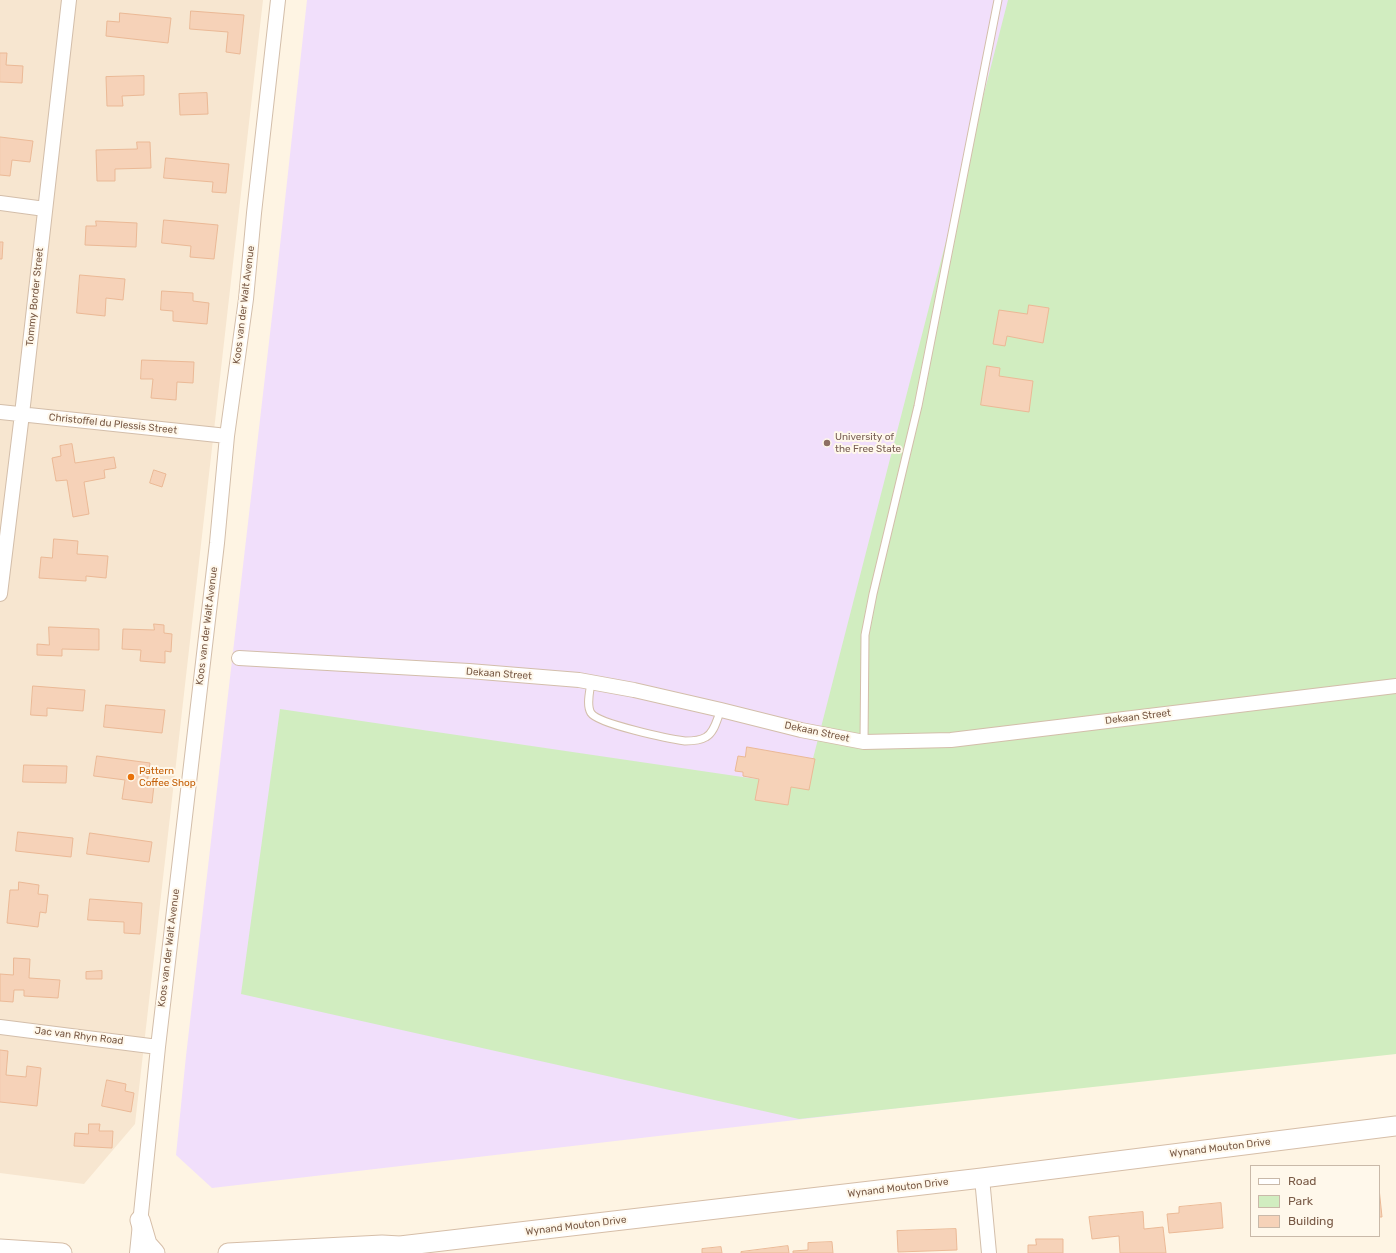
<!DOCTYPE html>
<html>
<head>
<meta charset="utf-8">
<style>
	body { margin:0 }
	#map { position:relative; width:1396px; height:1253px; overflow:hidden; background:#fef4e3; font-family:Rubik,sans-serif }
	canvas { display:block }
	.legend { position:absolute; left:1250px; top:1165px; width:130px; height:72px; box-sizing:border-box; background:#fff8eb; border:1px solid #c9b9a9; margin:0; padding:5px 7px; list-style:none; font-size:12px; color:#795a46 }
	.legend li { display:flex; align-items:center; gap:8px; height:20px }
	.legend b { width:20px; border:1px solid #c9b9a9 }
</style>
</head>
<body>
<div id="map">
<canvas width="1396" height="1253"></canvas>
<ul class="legend">
<li><b style="height:5px;background:#fff"></b>Road</li>
<li><b style="height:11px;background:#d1edc0"></b>Park</li>
<li><b style="height:11px;background:#f6d2b8"></b>Building</li>
</ul>
</div>
<script>
const g = document.querySelector('canvas').getContext('2d');
g.lineJoin = 'round';
function paint(path, color) { g.fillStyle = color; g.fill(path, 'evenodd'); }
function stroke(path, color, width, dash) { g.strokeStyle = color; g.lineWidth = width; g.lineCap = dash ? 'butt' : 'round'; g.setLineDash(dash || []); g.stroke(path); }
function label(font, color, halo, rows, align = 'center') {
  g.font = font + ' Rubik,sans-serif'; g.lineWidth = 4; g.setLineDash([]); g.textBaseline = 'middle'; g.strokeStyle = halo; g.fillStyle = color; for (const [text, x, y, turn = 0] of rows) {
    g.save(); g.translate(x, y); g.rotate((+turn || 0) * Math.PI / 180); g.textAlign = isNaN(turn) ? turn : align; if (halo) g.strokeText(text, 0, 0); g.fillText(text, 0, 0); g.restore();
  }
}
paint(new Path2D(`
	M0,0h263l-128,1124 -51,60 -84,-11z`), '#f7e6d0');
paint(new Path2D(`
	M307,0h1089v1050l-1184,138 -36,-33 10,-99 90,-774z`), '#f1dffb');
paint(new Path2D(`
	M1008,0h388v1054l-597,65 -558,-125 39,-285 483,71 46,-6z`), '#d1edc0');
const building = new Path2D(`
	M191,11l53,4 -4,39 -14,-2 2,-20 -38,-3z
	M120,13l51,5 -3,25 -62,-7 1,-15 12,1z
	M0,53h7l-1,12 17,1 -1,17 -22,-1z
	M144,76v19l-22,1 1,10h-16l-1,-29z
	M207,93l1,21 -28,1 -1,-21z
	M0,137l33,4 -3,21 -18,-2 -2,16 -10,-1z
	M137,142h13l1,26 -36,1v12h-18l-1,-31 41,-1z
	M166,158l63,6 -3,29 -14,-1 1,-10 -49,-4z
	M164,220l54,5 -4,34 -24,-2 1,-11 -29,-3z
	M96,221l41,2 -1,24 -51,-2 1,-19h10z
	M0,242h3l-1,17h-2z
	M80,275l45,4 -2,21 -17,-2 -1,18 -28,-3z
	M162,291l31,2v8l16,2 -2,21 -34,-3v-10l-12,-1z
	M1029,305l20,3 -6,35 -36,-7 -2,10 -12,-2 6,-34 28,4z
	M142,360l52,2 -1,21 -16,-1 -1,18 -25,-2 2,-19h-12z
	M987,366l13,2 -1,8 34,5 -4,31 -48,-7z
	M72,444l3,19 39,-6 2,11 -12,2 1,8 -21,4 5,32 -16,3 -6,-37 -11,1 -4,-23 9,-2 -1,-10z
	M154,470l12,4 -4,13 -12,-4z
	M54,539l24,2 -1,13 31,2 -2,22 -20,-2v5l-47,-3 2,-21 11,1z
	M154,624l10,1v8l8,1 -1,18 -6,-1v12l-25,-2 1,-11 -19,-1 1,-20 31,1z
	M49,627l50,2v21l-37,-1v7l-25,-1v-11l12,1z
	M33,686l52,4 -2,21 -36,-3v8l-16,-1z
	M106,705l59,5 -3,23 -58,-6z
	M747,747l68,12 -6,31 -18,-3 -3,18 -33,-5 4,-21 -16,-3v-4l-8,-1 3,-15 7,1z
	M97,756l53,7 -3,21 7,1 -2,18 -30,-4 3,-19 -31,-4z
	M24,765l43,1 -1,17 -43,-1z
	M18,832l55,6 -2,19 -55,-6z
	M90,833l62,9 -3,20 -62,-8z
	M19,882l20,3 -1,9 10,1 -2,18 -6,-1 -2,15 -31,-4 3,-33h8z
	M90,899l52,4 -2,31 -16,-1v-11l-36,-2z
	M14,958l16,1 -1,19 31,2 -2,18 -34,-2v-6h-10l-1,12 -13,-1v-27l13,1z
	M102,971v8h-16v-7z
	M0,1050l8,1 -2,24 20,2 1,-11 14,2 -4,38 -37,-4z
	M107,1080l19,4 -1,7 9,2 -3,19 -29,-6z
	M89,1124h11l-1,7h14l-1,17 -38,-2 1,-13 13,1z
	M1379,1188l3,29h-3z
	M1221,1203l2,25 -54,5 -2,-19 12,-1v-6z
	M1143,1212l1,17 19,-2 3,26h-46l-1,-17 -27,3 -3,-22z
	M956,1229l1,21 -59,2 -1,-21z
	M1036,1239h27v14h-35v-8h8z
	M832,1242l1,11h-40v-2l15,-1v-7z
	M788,1246l1,7h-48v-1z
	M721,1247l1,6h-20v-4z`);
paint(building, '#f6d2b8');
stroke(building, '#ebb996', 1);
const lane = new Path2D(`
	M591,682c-1,9 -5,23 0,31 7,11 79,26 94,28 7,0 16,-1 21,-4 9,-5 11,-19 15,-27
	M864,742l1,-107 8,-41 45,-188 80,-406`);
const street = new Path2D(`
	M0,203l45,6
	M0,412l227,24
	M0,594l22,-180 47,-414
	M239,658l230,13 110,9 55,10 87,20 80,20 63,12 87,-2 445,-54
	M0,1027l158,20
	M982,1178l7,75
	M137,1253l21,-206 59,-504 10,-107 19,-137 8,-86 24,-213`);
const secondary = new Path2D(`
	M140,1220l7,24 8,9
	M0,1249l62,4
	M228,1253l154,-8 18,1 582,-68 414,-52`);
stroke(lane, '#d3beaa', 9);
stroke(street, '#d3beaa', 16);
stroke(secondary, '#d6bea8', 21);
stroke(lane, '#fff', 7);
stroke(street, '#fff', 14);
stroke(secondary, '#fff', 19);
for (const [x, y, r, color] of [
	[827,443,4,"#8d6e63"],
	[131,777,4,"#e8710a"]
]) { const dot = new Path2D(); dot.arc(x, y, r, 0, 2 * Math.PI); g.fillStyle = color; g.fill(dot); stroke(dot, '#fff8eb', 1.5); }
label('10px', '#795a46', '#fff8eb', [
	["Tommy Border Street",35,297,-84],
	["Koos van der Walt Avenue",244,305,-83],
	["Christoffel du Plessis Street",113,424,6],
	["Koos van der Walt Avenue",207,626,-83],
	["Dekaan Street",499,674,4],
	["Dekaan Street",1138,717,-7],
	["Dekaan Street",817,732,12],
	["Koos van der Walt Avenue",169,948,-83],
	["Jac van Rhyn Road",79,1036,7],
	["Wynand Mouton Drive",1220,1148,-7],
	["Wynand Mouton Drive",898,1188,-7],
	["Wynand Mouton Drive",576,1226,-7]
]);
label('10px', '#785e54', '#fff8eb', [
	["University of",835,437],
	["the Free State",835,449]
], 'left');
label('10px', '#c56008', '#fff8eb', [
	["Pattern",139,771],
	["Coffee Shop",139,783]
], 'left');
</script>
</body>
</html>
